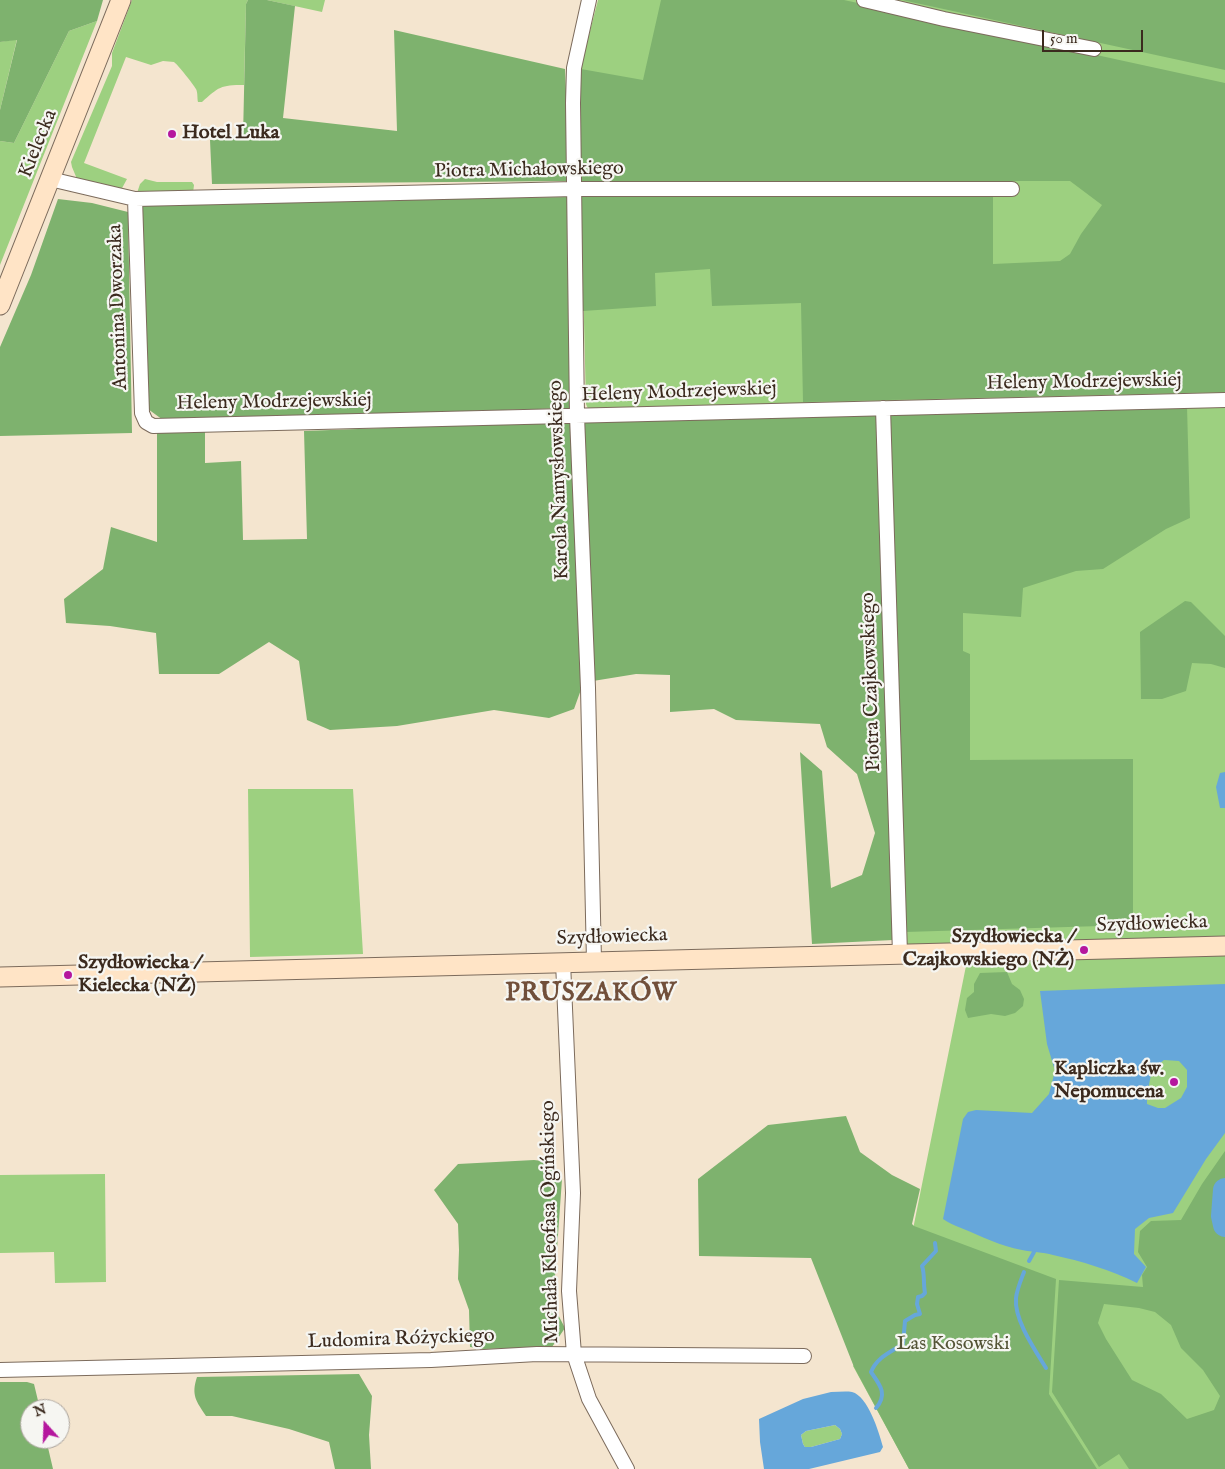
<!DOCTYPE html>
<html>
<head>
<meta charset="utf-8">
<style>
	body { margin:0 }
	#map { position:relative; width:1225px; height:1469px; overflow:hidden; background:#f4e5cf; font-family:"IM FELL English",serif }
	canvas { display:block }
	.north { position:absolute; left:20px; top:1399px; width:50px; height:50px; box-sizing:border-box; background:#f6f6f2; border:1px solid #aba49d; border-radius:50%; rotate:340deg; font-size:14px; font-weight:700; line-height:20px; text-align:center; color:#3b2a1e }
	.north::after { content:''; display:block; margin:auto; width:18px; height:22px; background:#b5179e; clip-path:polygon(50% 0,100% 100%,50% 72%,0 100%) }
	.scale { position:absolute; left:1042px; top:30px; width:101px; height:22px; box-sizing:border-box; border:2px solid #3b2a1e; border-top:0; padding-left:6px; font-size:15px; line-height:18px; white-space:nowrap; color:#3b2a1e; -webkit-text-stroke:4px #f6f6f2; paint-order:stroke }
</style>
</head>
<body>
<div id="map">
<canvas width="1225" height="1469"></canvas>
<div class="north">N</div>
<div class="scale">50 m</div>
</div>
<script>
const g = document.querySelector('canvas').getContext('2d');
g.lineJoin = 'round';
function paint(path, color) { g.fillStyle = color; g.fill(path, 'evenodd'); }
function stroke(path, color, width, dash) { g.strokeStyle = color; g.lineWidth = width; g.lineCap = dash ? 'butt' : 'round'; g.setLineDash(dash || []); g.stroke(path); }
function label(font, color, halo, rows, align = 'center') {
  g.font = font + ' "IM FELL English",serif'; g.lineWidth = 4.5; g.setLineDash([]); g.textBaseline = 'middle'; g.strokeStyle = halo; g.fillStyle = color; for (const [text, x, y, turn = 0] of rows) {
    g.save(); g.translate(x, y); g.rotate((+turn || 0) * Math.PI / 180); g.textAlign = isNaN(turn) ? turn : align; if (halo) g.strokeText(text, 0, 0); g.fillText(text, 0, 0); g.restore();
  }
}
paint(new Path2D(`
	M132,0h116l-2,4 -2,81c-24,0 -25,2 -42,17h-4c-1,-4 0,-9 -2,-13 -3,-5 -17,-23 -22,-27l-11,-1 -12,4 -25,-8 -42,106 43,16 -6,11 -44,-11 -5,-12 -1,-5 41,-96v-13z
	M267,0h58l-3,12z
	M598,0h627v1469h-316l-56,-103 38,-41 21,-91 56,-278 -65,1 -13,-545 -301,-1 -3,-7 -8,-327z
	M97,21l-97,244v-124l14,2 55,-112z
	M17,39l-17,71v-68z
	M145,179l12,3h35l2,3 -1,8h-56l3,-9z
	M248,789h105l10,165 -113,3z
	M105,1174l1,108 -51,1 -1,-31 -54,1v-78z
	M835,1425l5,4 2,5 -2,5 -29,8h-6l-2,-3 -2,-9 5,-4z`), '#9dd080');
paint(new Path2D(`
	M0,0h103l-6,21 -28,10 -55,112 -14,-2v-31l17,-70 -17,2z
	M248,0h19l28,6 -12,112 114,13 -3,-101 171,39 5,112 -358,3 -2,-44 33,-3 3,-133z
	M661,0h183l381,83v309l-422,10 -2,-99 -89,3 -2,-37 -55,4 1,33 -73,5 -2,-114 412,-1v68l67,-3 10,-7 11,-20 21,-29 -32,-24h-489l-3,-104 3,-8 62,11z
	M902,0h323v70z
	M570,197l2,211 -409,12 -15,-11 -8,-207z
	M58,199l34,4 36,9 4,221 -132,3v-89l31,-72z
	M1187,406l3,112 -24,11 -63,40 -27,2 -53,17 -2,29 -58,-4v38l7,3v106l163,-1v166l-228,7 -15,-520z
	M878,413l15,527 -81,4 -12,-192 22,19 9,117 31,-13 13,-42 -18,-59 -30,-27 -7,-23 -84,-4 -22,-11 -44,3v-37l-34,-1 -43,7 -10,-260z
	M573,421l10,263 -9,25 -25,9 -55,-8 -97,16 -67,4 -23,-10 -8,-59 -30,-19 -50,32h-60l-3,-41 -46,-7 -44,-3 -2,-24 39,-30 8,-42 46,15v-110l48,-1v32l36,-2 2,79 64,-1 -3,-108z
	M1185,601l6,1 34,34v32l-14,-4 -19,-1 -6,28 -24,8h-21l-1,-67z
	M1007,972l5,12 8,6 4,9 -1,7 -8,7 -10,3 -14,-2 -23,4 -3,-8 2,-12 7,-6v-8l6,-11z
	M846,1116l14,36 32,23 28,14 -8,35 2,2 142,53 -7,115 48,75h-188l-55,-102 -43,-109 -112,-2 -1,-77 70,-54z
	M1225,1151v318h-96l-10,-15 -20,13 -47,-75 7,-112 84,7 -1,-12 5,-8 -9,-15 2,-21 11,-10 30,-1 21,-36zM1104,1304l35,4 16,4 16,13 10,23 22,22 17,26 -6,14 -27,9 -26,-25 -29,-14 -26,-41 -8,-16z
	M534,1160l17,2 11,17 -9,126 12,23 -13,19 -68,2 -14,-2 -1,-37 -11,-31 1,-29 -1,-26 -24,-34 24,-26z
	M359,1374l13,22 -3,39 2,34h-36l-6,-27 -40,-13 -57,-13h-26c-10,-15 -15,-21 -9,-39z
	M0,1382h27l7,2 6,25h-10v30h16l7,30h-53z`), '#7eb26e');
paint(new Path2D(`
	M1225,772v36h-5l-4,-21 4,-14z
	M1225,984v149l-19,26 -33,54 -24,5 -14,11 -1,25 12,13 -9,16c-26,-13 -56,-22 -84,-28 -10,-3 -21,-3 -31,-5 -22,-4 -41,-14 -61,-22 -7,-3 -12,-5 -18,-9l20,-100 5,-7 8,-2 56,3 17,-19 6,-23 -8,-27 -7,-53zM1164,1060l15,1 8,9v17l-6,11 -16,10h-7l-11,-4v-10l5,-24z
	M831,1392c7,0 15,-1 21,0 16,4 27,40 31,55l-3,5 -71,17h-45l-4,-27 -1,-23 44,-20zM835,1425l5,4 2,5 -2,5 -29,8h-6l-2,-3 -2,-9 5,-4z`), '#66a7da');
stroke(new Path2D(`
	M1029,1261l5,-9
	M1024,1272c-3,8 -7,17 -8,26 -2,22 19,52 30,70
	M876,1408c12,-14 4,-23 -5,-36 6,-15 20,-20 32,-28l2,-23 10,-6 5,-1 -3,-10 1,-7 4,-1 3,-3c-2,-10 0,-19 -3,-27l14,-15 -1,-8`), '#66a7da', 4);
stroke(new Path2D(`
	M1225,1190l-2,26 2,9`), '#66a7da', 24);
const street = new Path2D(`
	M589,0l-15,68 -1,35 4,313 11,272 6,273
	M864,0l80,19 150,30
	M50,179l85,20 440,-10h437
	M135,199l7,214 4,9 7,4 1072,-26
	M883,408l17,546
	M563,962l10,231 -4,98 5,63 15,45 38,70
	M0,1370l431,-10 106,-6 267,2`);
const secondary = new Path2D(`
	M0,305l121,-305
	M0,977l1225,-31`);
stroke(street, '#7c6b5c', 16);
stroke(secondary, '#7c6b5c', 21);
stroke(street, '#fff', 14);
stroke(secondary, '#ffe4c6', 19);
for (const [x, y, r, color] of [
	[172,134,5,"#b5179e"],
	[1084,950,5,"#b5179e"],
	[68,975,5,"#b5179e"],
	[1174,1082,5,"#b5179e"]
]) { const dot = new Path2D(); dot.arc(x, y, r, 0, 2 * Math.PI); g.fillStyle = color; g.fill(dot); stroke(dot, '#f6f6f2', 2); }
label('bold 20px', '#3b2a1e', '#f6f6f2', [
	["Hotel Luka",182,134],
	["Szydłowiecka /",1074,938,"right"],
	["Czajkowskiego (NŻ)",1074,961,"right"],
	["Szydłowiecka /",78,964],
	["Kielecka (NŻ)",78,987],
	["Kapliczka św.",1164,1070,"right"],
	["Nepomucena",1164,1093,"right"]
], 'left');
label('20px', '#3b2a1e', '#f6f6f2', [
	["Kielecka",39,144,-68],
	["Piotra Michałowskiego",529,171,-1],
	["Antonina Dworzaka",119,307,-92],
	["Heleny Modrzejewskiej",1084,383,-1],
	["Heleny Modrzejewskiej",679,393,-2],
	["Heleny Modrzejewskiej",274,403,-1],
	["Karola Namysłowskiego",560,480,-92],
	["Piotra Czajkowskiego",872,682,-92],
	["Szydłowiecka",1152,925,-2],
	["Szydłowiecka",612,938,-2],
	["Michała Kleofasa Ogińskiego",551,1222,-91],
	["Ludomira Różyckiego",401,1340,-2]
]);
label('20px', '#545436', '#f6f6f2', [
	["Las Kosowski",953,1345]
]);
g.letterSpacing = '1px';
label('bold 25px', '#714f3a', '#f6f6f2', [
	["PRUSZAKÓW",591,995]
]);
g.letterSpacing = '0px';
</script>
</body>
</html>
